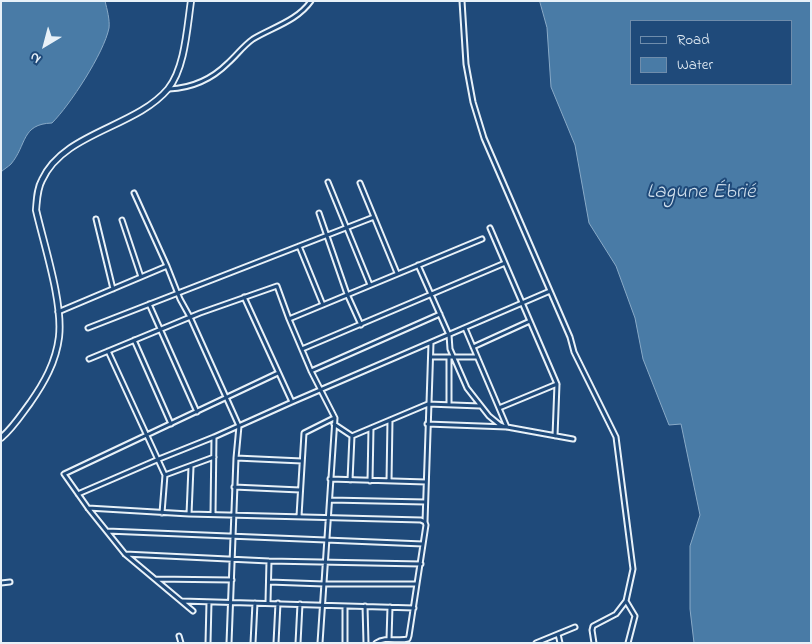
<!DOCTYPE html>
<html>
<head>
<meta charset="utf-8">
<style>
	body { margin:0 }
	#map { position:relative; width:812px; height:644px; overflow:hidden; background:#1f4a7a; font-family:"Indie Flower",sans-serif }
	canvas { display:block }
	.frame { position:absolute; inset:0; border:2px solid #e8f1f8; pointer-events:none }
	.legend { position:absolute; left:630px; top:20px; width:162px; height:65px; box-sizing:border-box; background:#1f4a7a; border:1px solid #6f8dac; margin:0; padding:6px 9px; list-style:none; font-size:15px; color:#e8f1f8 }
	.legend li { display:flex; align-items:center; gap:10px; height:25px }
	.legend b { width:25px; border:1px solid #6f8dac }
	.north { position:absolute; left:20px; top:20px; width:50px; height:50px; -webkit-text-stroke:4px #1f4a7a; paint-order:stroke; rotate:217deg; font-size:14px; font-weight:700; line-height:20px; text-align:center; color:#e8f1f8 }
	.north::after { content:''; display:block; margin:auto; width:18px; height:22px; background:#e8f1f8; clip-path:polygon(50% 0,100% 100%,50% 72%,0 100%) }
</style>
</head>
<body>
<div id="map">
<canvas width="812" height="644"></canvas>
<div class="frame"></div>
<ul class="legend">
<li><b style="height:6px;background:#1f4a7a"></b>Road</li>
<li><b style="height:14px;background:#497ba6"></b>Water</li>
</ul>
<div class="north">N</div>
</div>
<script>
const g = document.querySelector('canvas').getContext('2d');
g.lineJoin = 'round';
function paint(path, color) { g.fillStyle = color; g.fill(path, 'evenodd'); }
function stroke(path, color, width, dash) { g.strokeStyle = color; g.lineWidth = width; g.lineCap = dash ? 'butt' : 'round'; g.setLineDash(dash || []); g.stroke(path); }
function label(font, color, halo, rows, align = 'center') {
  g.font = font + ' "Indie Flower",sans-serif'; g.lineWidth = 4; g.setLineDash([]); g.textBaseline = 'middle'; g.strokeStyle = halo; g.fillStyle = color; for (const [text, x, y, turn = 0] of rows) {
    g.save(); g.translate(x, y); g.rotate((+turn || 0) * Math.PI / 180); g.textAlign = isNaN(turn) ? turn : align; if (halo) g.strokeText(text, 0, 0); g.fillText(text, 0, 0); g.restore();
  }
}
const water = new Path2D(`
	M1,1h104c2,8 5,19 4,27 -5,25 -39,77 -57,95 -31,1 -25,22 -41,41 -3,3 -7,5 -10,8z
	M540,1h271v642h-117l-4,-34v-63l10,-31 -19,-91 -12,1 -26,-66 -8,-41 -19,-52 -27,-43 -14,-78 -24,-58 -4,-59zM631,21h160v63h-160z`);
paint(water, '#497ba6');
stroke(water, '#89aac7', 1);
const minor = new Path2D(`
	M462,1l4,63 7,38 11,36 86,199 4,15 42,85 17,132 -7,32 -10,13 -23,12 -1,4 2,13
	M169,89c22,-1 43,-10 59,-26 9,-8 15,-17 25,-24 20,-12 44,-18 58,-38
	M328,182l42,103
	M360,183l37,90
	M134,193l33,73 13,33 10,18 49,109 -3,32 -7,185
	M319,213l28,81 14,31
	M96,219l17,70
	M122,220l19,57
	M490,228l67,156 -2,52
	M299,246l24,59
	M418,265l31,70 1,14 17,39 22,28 11,9 5,2
	M244,297l48,105
	M149,304l48,108
	M58,312l109,-46
	M289,319l193,-80
	M88,328l286,-111
	M465,328l42,99
	M134,340l37,84
	M473,347l57,-26
	M302,349l203,-86
	M108,351l57,124 -3,38
	M431,357h46
	M449,357v47
	M89,359l111,-46 77,-27 12,33 22,52 24,47 -15,225
	M311,371l129,-57
	M499,408l58,-24
	M334,424l18,12 76,-32 52,2
	M427,424l80,3 66,12
	M236,458l66,3
	M165,475l49,-18
	M330,479l96,3
	M350,480l2,-44
	M370,481l1,-53
	M389,481l1,-61
	M234,487l66,3
	M78,494l81,-35 55,-22 78,-35 258,-111
	M330,500l95,2
	M88,508l101,6 232,6 4,2
	M189,514l2,-47
	M213,514l1,-77
	M299,516l5,-83 30,-15
	M107,531l316,13
	M125,554l144,7 152,3
	M155,579l77,1
	M269,582l55,2h92
	M1,583l9,-1
	M182,601l232,7
	M626,601l9,15 -7,27
	M268,602l1,-41
	M365,606l1,37
	M193,611l-68,-57 -37,-46 -24,-34 214,-101
	M558,634l2,9
	M179,636l2,7
	M389,639l1,-32
	M208,643l1,-41
	M253,643l2,-40
	M276,643l2,-40
	M298,643l2,-39
	M345,643v-37
	M376,643c10,-7 21,-1 32,-4l1,-3 17,-111 -1,-3 6,-179
	M536,643l39,-16`);
const tertiary = new Path2D(`
	M1,438c12,-10 20,-23 29,-35 14,-20 26,-41 29,-66 4,-35 -15,-92 -23,-127 1,-11 1,-21 6,-30 22,-48 93,-52 126,-91 17,-21 19,-61 23,-88`);
stroke(minor, '#e8f1f8', 7);
stroke(tertiary, '#e8f1f8', 8);
stroke(minor, '#1f4a7a', 3);
stroke(tertiary, '#1f4a7a', 4.5);
label('italic 21px', '#d0dfec', '#1f4a7a', [
	["Lagune Ébrié",701,194]
]);
</script>
</body>
</html>
